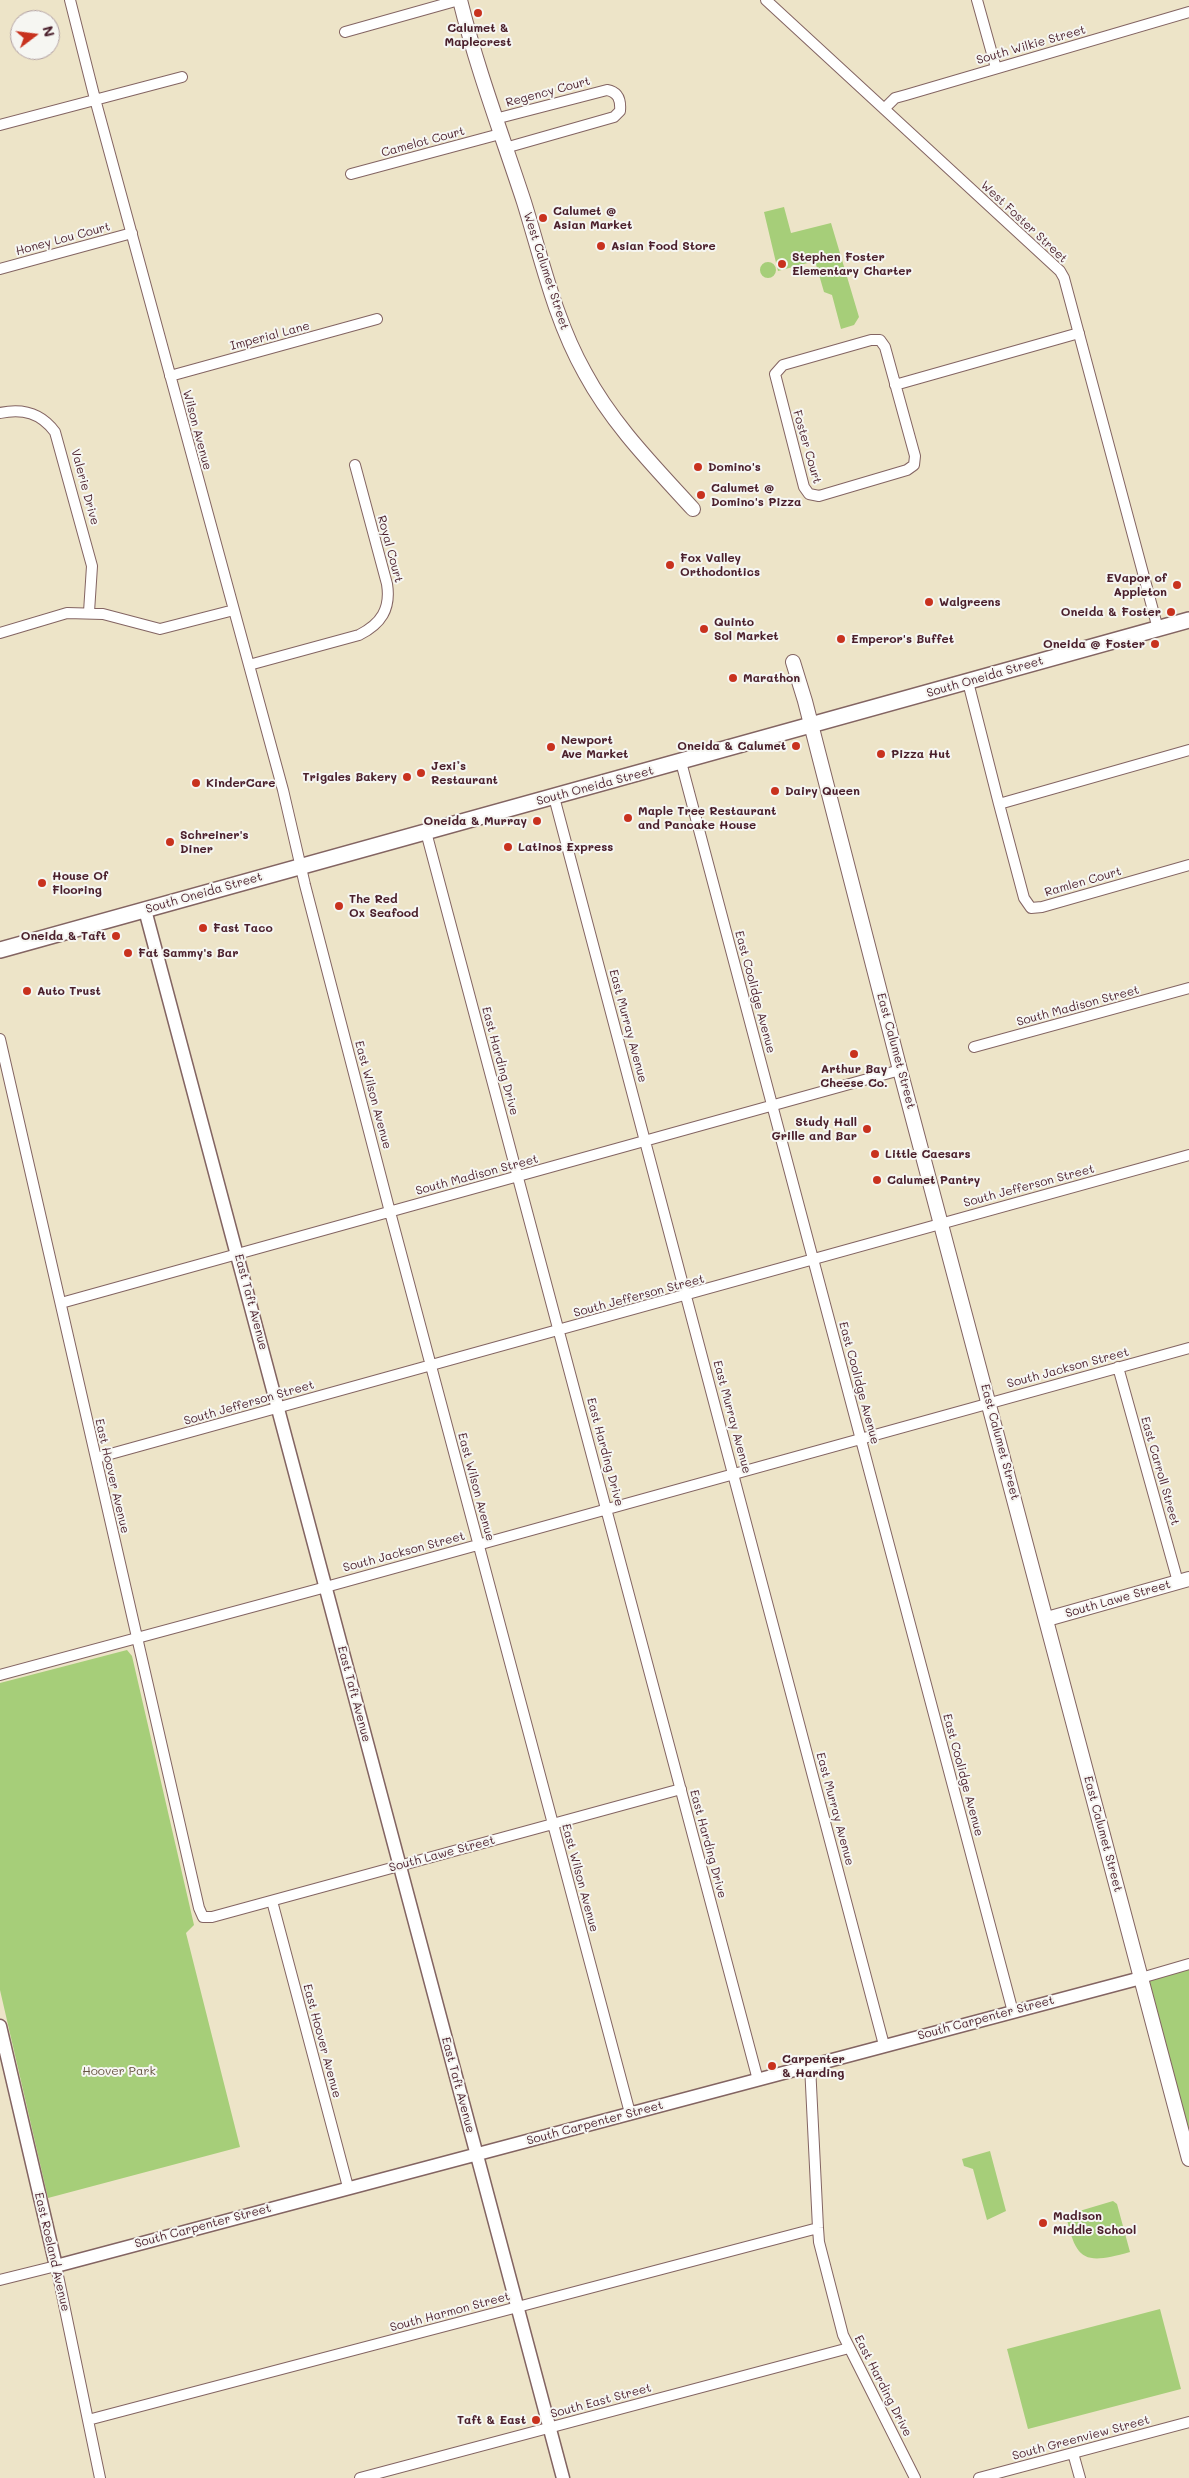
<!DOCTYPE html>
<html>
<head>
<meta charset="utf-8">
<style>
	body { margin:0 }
	#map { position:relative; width:1189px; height:2478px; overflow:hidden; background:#ede4c8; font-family:Mali,sans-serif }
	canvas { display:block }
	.north { position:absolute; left:10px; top:10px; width:50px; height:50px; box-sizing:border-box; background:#f6f6f2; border:1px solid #b1a0a2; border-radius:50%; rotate:75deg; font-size:14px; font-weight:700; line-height:20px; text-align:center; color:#4a1f2b }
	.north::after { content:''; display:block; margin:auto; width:18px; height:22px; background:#c8321e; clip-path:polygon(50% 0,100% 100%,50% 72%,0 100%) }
</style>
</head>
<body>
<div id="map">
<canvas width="1189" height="2478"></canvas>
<div class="north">N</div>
</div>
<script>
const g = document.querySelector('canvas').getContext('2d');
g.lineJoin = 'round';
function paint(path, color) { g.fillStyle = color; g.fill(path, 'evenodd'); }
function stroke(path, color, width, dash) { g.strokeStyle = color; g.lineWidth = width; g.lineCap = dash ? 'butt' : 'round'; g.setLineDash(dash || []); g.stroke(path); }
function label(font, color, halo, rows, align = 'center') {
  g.font = font + ' Mali,sans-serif'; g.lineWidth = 4; g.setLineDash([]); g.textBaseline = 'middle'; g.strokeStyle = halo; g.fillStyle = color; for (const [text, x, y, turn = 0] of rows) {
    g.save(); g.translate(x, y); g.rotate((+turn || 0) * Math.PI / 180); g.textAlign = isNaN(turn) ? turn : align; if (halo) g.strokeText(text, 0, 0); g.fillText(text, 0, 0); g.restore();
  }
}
paint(new Path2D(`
	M784,207l7,26 40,-10 28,94 -5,8 -13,4 -9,-34 -8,-3 -9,-31 -37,10 -14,-59z
	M760 270a8 8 0 1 1 16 0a8 8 0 1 1-16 0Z
	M127,1650l5,6 62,269 -8,8 54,214 -192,51 -48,-208v-307z
	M1189,1964v195l-48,-181z
	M990,2151l16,60 -19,9 -14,-51 -9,-3 -2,-7z
	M1113,2201l4,3 13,48c-46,13 -54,9 -64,-37z
	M1160,2309l21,80 -153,40 -21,-80z`), '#a6ce79');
const minor = new Path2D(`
	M70,0l25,99 188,691 22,95 85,327 240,901
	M766,0l294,271 4,7 94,351
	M977,0l19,68
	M345,32l114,-32
	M884,109l11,-11 11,-3 283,-83
	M495,119l112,-29c11,2 14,10 13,21l-6,6 -109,31
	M0,125l182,-48
	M351,174l149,-40
	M0,269l132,-36
	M871,340h9l5,7 30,109 -1,9 -7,5 -88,26 -10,-2 -5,-7 -29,-113 8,-9z
	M170,376l207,-57
	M895,385l184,-52
	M0,413c23,-5 41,0 55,19l37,134 -3,46
	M0,633l67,-20 36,1 57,15 74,-19
	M249,665l110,-30c22,-11 32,-26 28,-51l-32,-119
	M968,682l31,122
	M1189,750l-190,54 25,94 7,10 11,-1 147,-42
	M681,762l332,1250
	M554,797l330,1248
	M426,832l332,1248
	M0,1039l199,869 4,9h9l469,-128
	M974,1047l215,-59
	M61,1303l839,-233
	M1118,1367l60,215
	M96,1458l1093,-303
	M0,1675l315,-85 874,-242
	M272,1901l76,286
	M1141,1978l48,-14
	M810,2065l8,163 1,14 24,93 72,143
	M0,2280l56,-14 44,212
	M88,2420l730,-192
	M1073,2453l7,25
	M360,2478l489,-130
	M979,2478l210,-56`);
const tertiary = new Path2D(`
	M145,910l418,1568
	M0,2026l56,240 1085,-288`);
const secondary = new Path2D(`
	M460,0c17,69 42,135 64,202 18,58 31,118 61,171 28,52 69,93 108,136
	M793,662l12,39 95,369 289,1089
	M1047,1619l142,-40`);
const primary = new Path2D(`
	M0,950l1189,-330`);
stroke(minor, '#836462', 12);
stroke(tertiary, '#836462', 15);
stroke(secondary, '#836462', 16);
stroke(primary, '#836462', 18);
stroke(minor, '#fff', 10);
stroke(tertiary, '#fff', 12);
stroke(secondary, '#fff', 14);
stroke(primary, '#fff', 15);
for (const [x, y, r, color] of [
	[478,13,5,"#c8321e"],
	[543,218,5,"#c8321e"],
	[601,246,5,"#c8321e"],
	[782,264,5,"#c8321e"],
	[698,467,5,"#c8321e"],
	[701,495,5,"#c8321e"],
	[670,565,5,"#c8321e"],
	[1177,585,5,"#c8321e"],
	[929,602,5,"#c8321e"],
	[1171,612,5,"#c8321e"],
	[704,629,5,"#c8321e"],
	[841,639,5,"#c8321e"],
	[1155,644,5,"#c8321e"],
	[733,678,5,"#c8321e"],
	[796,746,5,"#c8321e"],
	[551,747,5,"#c8321e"],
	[881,754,5,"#c8321e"],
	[421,773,5,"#c8321e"],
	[407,777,5,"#c8321e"],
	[196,783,5,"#c8321e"],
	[775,791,5,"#c8321e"],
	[628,818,5,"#c8321e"],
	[537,821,5,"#c8321e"],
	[170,842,5,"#c8321e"],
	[508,847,5,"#c8321e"],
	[42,883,5,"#c8321e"],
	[339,906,5,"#c8321e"],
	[203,928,5,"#c8321e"],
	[116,936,5,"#c8321e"],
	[128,953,5,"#c8321e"],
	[27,991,5,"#c8321e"],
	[854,1054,5,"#c8321e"],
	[867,1129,5,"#c8321e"],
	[875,1154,5,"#c8321e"],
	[877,1180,5,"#c8321e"],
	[772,2066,5,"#c8321e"],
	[1043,2223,5,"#c8321e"],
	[536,2420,5,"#c8321e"]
]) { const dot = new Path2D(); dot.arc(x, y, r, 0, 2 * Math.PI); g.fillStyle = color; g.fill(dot); stroke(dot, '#f6f6f2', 2); }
label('bold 12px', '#4a1f2b', '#f6f6f2', [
	["Calumet &",478,28,"center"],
	["Maplecrest",478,42,"center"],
	["Calumet @",553,211],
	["Asian Market",553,225],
	["Asian Food Store",611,246],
	["Stephen Foster",792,257],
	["Elementary Charter",792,271],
	["Domino's",708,467],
	["Calumet @",711,488],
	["Domino's Pizza",711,502],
	["Fox Valley",680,558],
	["Orthodontics",680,572],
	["EVapor of",1167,578,"right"],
	["Appleton",1167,592,"right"],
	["Walgreens",939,602],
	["Oneida & Foster",1161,612,"right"],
	["Quinto",714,622],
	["Sol Market",714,636],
	["Emperor's Buffet",851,639],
	["Oneida @ Foster",1145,644,"right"],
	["Marathon",743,678],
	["Newport",561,740],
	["Ave Market",561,754],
	["Oneida & Calumet",786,746,"right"],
	["Pizza Hut",891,754],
	["Jexi’s",431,766],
	["Restaurant",431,780],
	["Trigales Bakery",397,777,"right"],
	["KinderCare",206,783],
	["Dairy Queen",785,791],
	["Maple Tree Restaurant",638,811],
	["and Pancake House",638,825],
	["Oneida & Murray",527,821,"right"],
	["Schreiner's",180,835],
	["Diner",180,849],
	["Latinos Express",518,847],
	["House Of",52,876],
	["Flooring",52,890],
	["The Red",349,899],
	["Ox Seafood",349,913],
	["Fast Taco",213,928],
	["Oneida & Taft",106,936,"right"],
	["Fat Sammy's Bar",138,953],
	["Auto Trust",37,991],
	["Arthur Bay",854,1069,"center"],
	["Cheese Co.",854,1083,"center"],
	["Study Hall",857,1122,"right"],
	["Grille and Bar",857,1136,"right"],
	["Little Caesars",885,1154],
	["Calumet Pantry",887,1180],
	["Carpenter",782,2059],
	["& Harding",782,2073],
	["Madison",1053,2216],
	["Middle School",1053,2230],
	["Taft & East",526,2420,"right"]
], 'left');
label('12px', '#4a1f2b', '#f6f6f2', [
	["South Wilkie Street",1031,45,-16],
	["Regency Court",548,92,-15],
	["Camelot Court",423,142,-15],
	["West Foster Street",1024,222,43],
	["Honey Lou Court",63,239,-15],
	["West Calumet Street",546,271,72],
	["Imperial Lane",270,336,-15],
	["Wilson Avenue",197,430,75],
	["Foster Court",807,447,74],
	["Valerie Drive",85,487,75],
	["Royal Court",390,549,75],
	["South Oneida Street",985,677,-16],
	["South Oneida Street",595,786,-15],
	["Ramlen Court",1083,882,-16],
	["South Oneida Street",204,893,-16],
	["East Coolidge Avenue",755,992,75],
	["South Madison Street",1078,1006,-15],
	["East Murray Avenue",628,1026,75],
	["East Calumet Street",896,1051,75],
	["East Harding Drive",500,1061,75],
	["East Wilson Avenue",373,1095,75],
	["South Madison Street",477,1175,-15],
	["South Jefferson Street",1029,1186,-15],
	["South Jefferson Street",639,1296,-15],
	["East Taft Avenue",251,1302,75],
	["South Jackson Street",1068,1368,-15],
	["East Coolidge Avenue",859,1383,75],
	["South Jefferson Street",249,1403,-16],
	["East Murray Avenue",732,1417,75],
	["East Calumet Street",1000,1442,75],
	["East Harding Drive",605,1452,75],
	["East Carroll Street",1160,1471,74],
	["East Hoover Avenue",112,1476,77],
	["East Wilson Avenue",476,1487,75],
	["South Jackson Street",404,1552,-15],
	["South Lawe Street",1118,1599,-16],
	["East Taft Avenue",354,1694,75],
	["East Coolidge Avenue",963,1775,75],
	["East Murray Avenue",835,1809,75],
	["East Calumet Street",1103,1834,75],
	["East Harding Drive",708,1844,75],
	["South Lawe Street",442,1854,-15],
	["East Wilson Avenue",580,1878,75],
	["South Carpenter Street",986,2018,-15],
	["East Hoover Avenue",322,2041,75],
	["East Taft Avenue",458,2085,75],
	["South Carpenter Street",595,2123,-15],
	["South Carpenter Street",203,2226,-15],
	["East Roeland Avenue",52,2252,77],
	["South Harmon Street",450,2312,-15],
	["East Harding Drive",883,2386,63],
	["South East Street",601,2401,-15],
	["South Greenview Street",1081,2438,-15]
]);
label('12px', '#665442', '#f6f6f2', [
	["Hoover Park",119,2071]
]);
</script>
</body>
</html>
